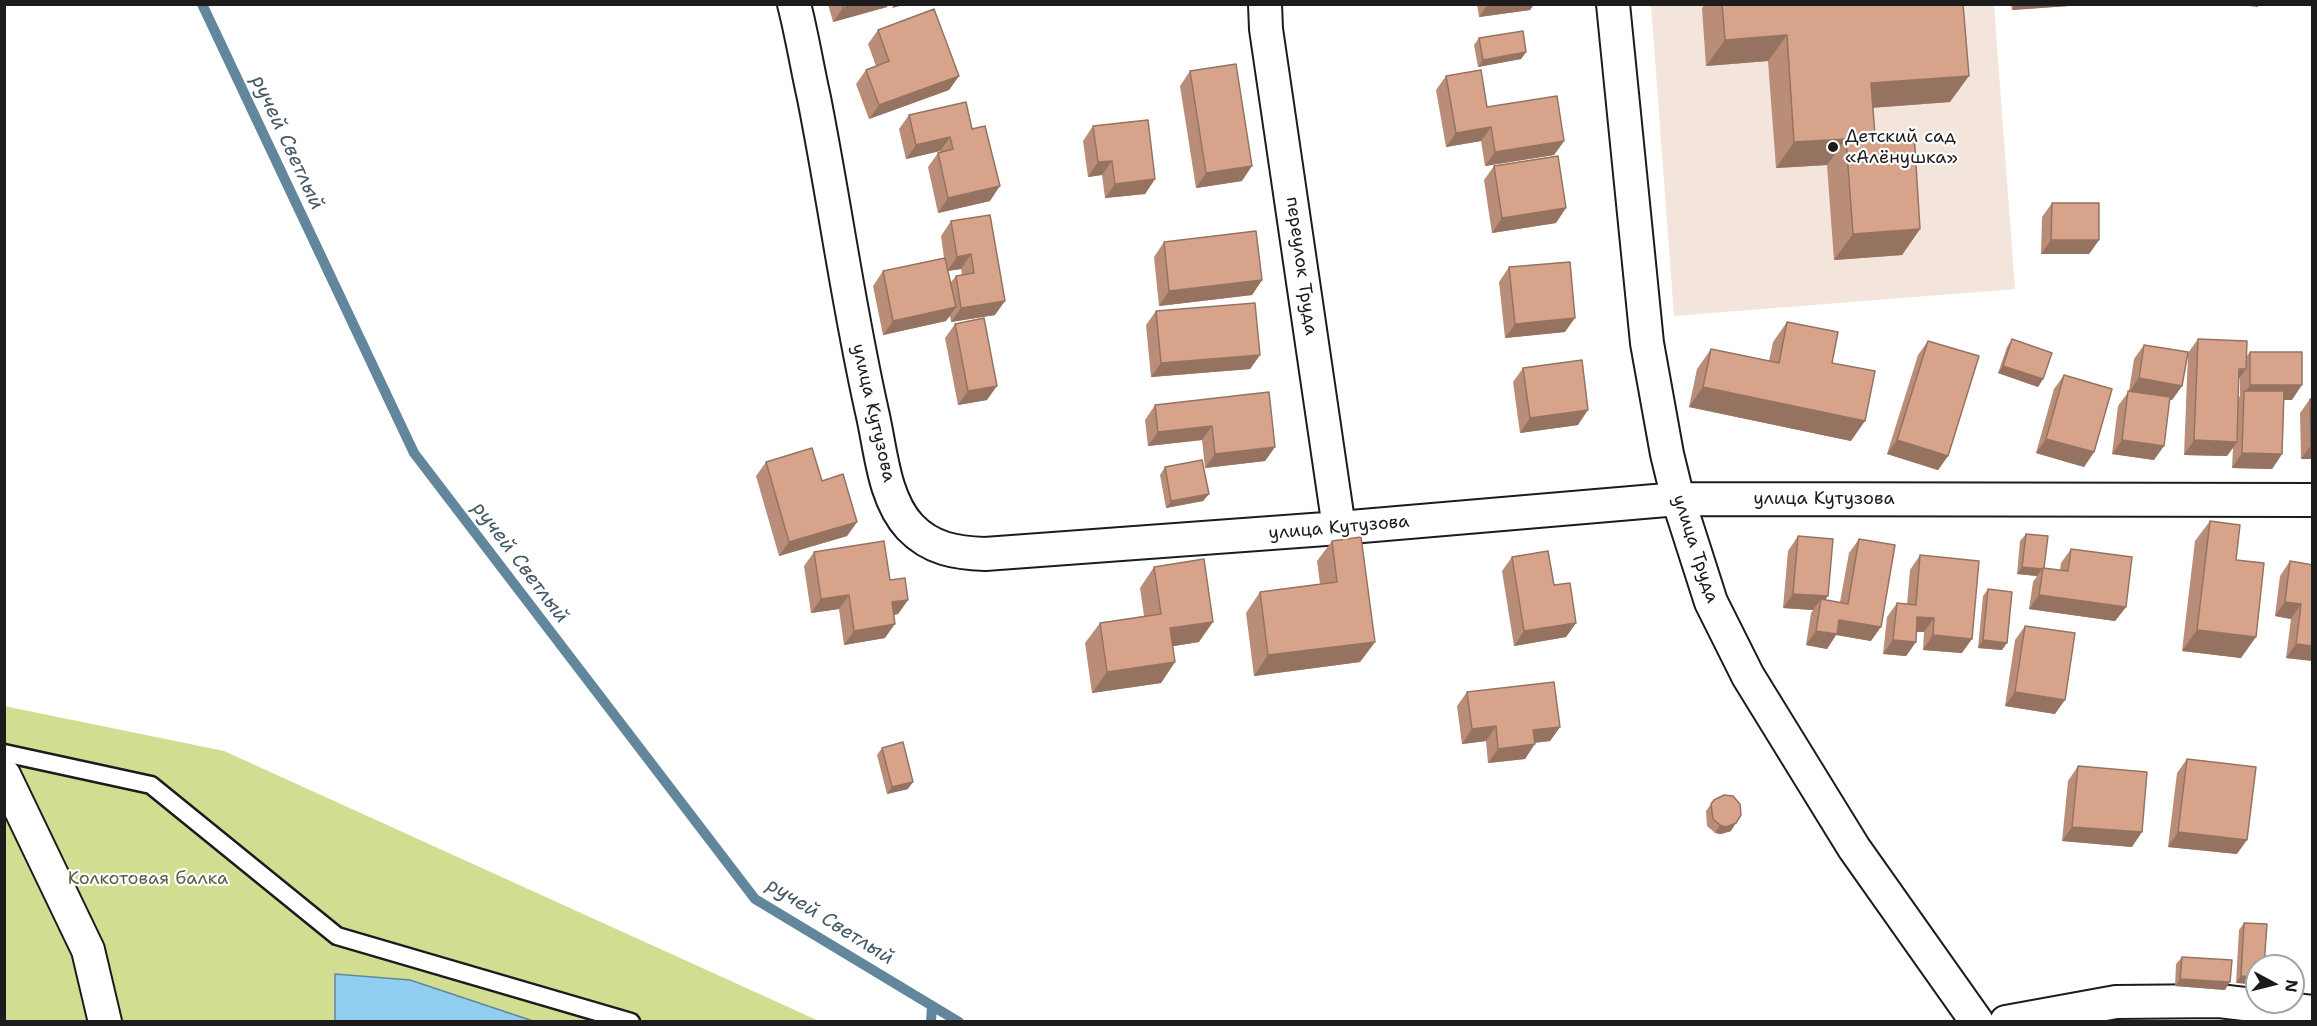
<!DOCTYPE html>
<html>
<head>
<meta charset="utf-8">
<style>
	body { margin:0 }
	#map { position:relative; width:2317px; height:1026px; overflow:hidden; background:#fff; font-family:"Shantell Sans",sans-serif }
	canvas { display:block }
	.frame { position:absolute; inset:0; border:6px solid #1c1c1c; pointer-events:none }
	.north { position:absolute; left:2245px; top:954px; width:60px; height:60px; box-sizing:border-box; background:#fff; border:2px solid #a4a4a4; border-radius:50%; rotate:97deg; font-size:16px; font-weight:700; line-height:24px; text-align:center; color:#1c1c1c }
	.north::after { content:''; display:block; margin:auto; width:21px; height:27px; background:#1c1c1c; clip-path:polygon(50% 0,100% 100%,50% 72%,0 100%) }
</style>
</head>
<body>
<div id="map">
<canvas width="2317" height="1026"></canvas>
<div class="frame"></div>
<div class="north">N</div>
</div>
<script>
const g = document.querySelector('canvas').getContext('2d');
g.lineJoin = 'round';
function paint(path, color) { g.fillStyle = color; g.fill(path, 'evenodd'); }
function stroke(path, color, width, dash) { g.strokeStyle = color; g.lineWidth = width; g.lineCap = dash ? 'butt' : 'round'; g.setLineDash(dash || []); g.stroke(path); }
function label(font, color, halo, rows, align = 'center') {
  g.font = font + ' "Shantell Sans",sans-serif'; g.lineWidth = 4.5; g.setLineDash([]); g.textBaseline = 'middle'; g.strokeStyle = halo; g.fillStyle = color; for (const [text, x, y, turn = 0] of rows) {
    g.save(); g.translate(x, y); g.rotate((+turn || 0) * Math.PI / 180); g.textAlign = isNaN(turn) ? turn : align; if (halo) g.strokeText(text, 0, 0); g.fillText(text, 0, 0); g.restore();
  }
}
paint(new Path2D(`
	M1651,5h343l21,284 -341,27z`), '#f3e4dc');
paint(new Path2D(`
	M4,706l220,45 595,270h-814z`), '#d1dd90');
const water = new Path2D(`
	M335,974l75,6 123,41h-198z`);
paint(water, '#90cef1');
stroke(water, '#62879c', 1.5);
stroke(new Path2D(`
	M202,4l212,449 341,446 204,123
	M931,1022l1,-16`), '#62879c', 10);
const service = new Path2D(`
	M4,753l147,32 186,151 294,86`);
const minor = new Path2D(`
	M794,4c8,31 13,63 20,94 21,106 35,213 59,318 8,36 11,83 37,111 21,22 46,26 75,27l354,-26 339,-29 634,1
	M1265,4l1,25 73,499
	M1613,4l34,339 20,111 11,45 33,103 37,74 106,172 123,174
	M4,775l84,175 17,72
	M2006,1022l110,-20 103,-1 93,11`);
stroke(service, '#1c1c1c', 21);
stroke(minor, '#1c1c1c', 36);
stroke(service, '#fff', 16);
stroke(minor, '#fff', 32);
paint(new Path2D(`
	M828,4h60l-1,3 -54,15z
	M1477,4h57l-4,6 -51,7z
	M1705,4h258l-13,98 -77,6 2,28 45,93 -18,26 -68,5 -7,-95 -51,3 -8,-107 -62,5 -4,-58z
	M2011,4h86l-85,6z
	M878,30l81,46 -10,14 -80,29 -13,-35 10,-14 10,-4 -8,-22z
	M1479,38l47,14 -5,7 -43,8 -4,-22z
	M1190,71l52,110 -46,7 -16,-102z
	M1446,76l41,31 77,34 -10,14 -69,11 -4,-25 -35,6 -10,-57z
	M966,102l24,99 -52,12 -10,-46 10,-14 2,-1v-1l-34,8 -7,-30 10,-14z
	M1093,126l62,53 -10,15 -40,4 -3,-23 -14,2 -5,-36z
	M1494,166l62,57 -64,10 -8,-53z
	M2052,203l47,37 -10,14h-48l1,-37z
	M990,215l5,100 -44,7 -1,-6 -4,5 -63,14 -10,-49 10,-15 61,-13 -3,-22 10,-15zM961,269l1,6 -6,1 -5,6 -3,-11z
	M1164,242l98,38 -10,15 -93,11 -5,-49z
	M1509,267l56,65 -60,6 -6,-56z
	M1156,311l104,44 -10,14 -99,8 -5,-52z
	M1787,322l45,41 19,78 -162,-34 8,-38 14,-20 58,12 4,-19z
	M955,324l32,76 -29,5 -13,-67z
	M2012,339l31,40 -5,8 -40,-14 9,-26z
	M2198,339l48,18 4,-5 42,48h-8l-2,54 -10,15 -40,-1 1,-20 -6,8 -43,-1 4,-101 -6,32 -10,14h-2l-16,60 -42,-6 6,-48 11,-15 5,-32 10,-14 44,8zM2240,377v19l-2,3 1,-21z
	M1928,341l20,115 -10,14 -51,-16 31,-99z
	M1523,368l55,57 -58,8 -7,-51z
	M2064,375l30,77 -10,15 -48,-14 18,-64z
	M2310,399l3,60h-12l-1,-46z
	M1155,405l120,42 -10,14 -60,7 -3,-28 -54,6 -3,-26z
	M766,462l56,19 35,41 -10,14 -68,20 -23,-80z
	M1165,467l44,27 -6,7 -37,7 -6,-33z
	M2210,521l26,39 5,98 -59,-7 13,-110z
	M2026,534l18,34 16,2 1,-7 10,-14 55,58 -11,14 -86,-12 4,-27 4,-6 -20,-2 3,-33z
	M1798,536l27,64 15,2 9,-49 10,-14 12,102 -35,-6 -9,14 -21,-4 5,-32 2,-3 -30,-2 5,-57z
	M1332,541l43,101 -15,20 -106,14 -8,-63 14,-21 60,-8 -3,-23z
	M814,552l76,28 18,20 -10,14 -4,1 -9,23 -41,7 -5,-36 -28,4 -7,-47z
	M1920,555l42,98 -39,-3 1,-18h-8v10l-10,14 -23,-2 4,-37 10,-14 10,1 3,-34z
	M1512,557l42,28 22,38 -10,14 -52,9 -12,-75z
	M2290,561l23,4v96l-27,-3 5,-39 -16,-3 5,-40z
	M1154,567l45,75 -26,4 2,16 -14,21 -69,10 -7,-50 15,-20 44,-7 -4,-28z
	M1988,589l14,61 -24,-2 5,-52z
	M2025,626l30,88 -50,-8 10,-66z
	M1467,692l93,35 -10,14 -16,2 -9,16 -37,4 -2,-22 -24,3 -5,-38z
	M882,748l26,41 -21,5 -10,-39z
	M2187,759l50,95 -69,-7 9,-74z
	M2078,766l54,81 -70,-6 6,-60z
	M1714,800l17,31 -10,3 -6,-1 -8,-7 -1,-15z
	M2313,827v16h-2z
	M2244,923l20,43 -28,17 3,-53z
	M2182,957l43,33 -50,-4 1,-22z`), '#b98d78');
paint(new Path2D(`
	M853,4h35l-1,3 -54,15 10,-14z
	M895,4h13l-16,4z
	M1488,4h46l-4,6 -51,7z
	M2015,4h82l-85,6z
	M2231,4h28l-1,3z
	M1787,35l-19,26 -62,5 19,-26z
	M1526,52l-5,7 -43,8 5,-7z
	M959,76l-10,14 -80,29 10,-14z
	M1969,76l-19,26 -97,7 18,-26z
	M1491,127l-10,14 -35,6 10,-14z
	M950,137l-10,14 -34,8 10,-14z
	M1846,139l-19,26 -51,3 18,-26z
	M1564,141l-10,14 -69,11 10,-14z
	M1112,161l-10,14 -14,2 10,-15z
	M1252,166l-10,15 -46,7 10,-15z
	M1155,179l-10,15 -40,4 10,-14z
	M1000,186l-10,15 -52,12 10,-15z
	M1566,208l-10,15 -64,10 10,-15z
	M1920,229l-18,26 -68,5 19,-26z
	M2051,240h48l-10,14h-48z
	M971,254l-10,15 -14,2 10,-14z
	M1262,280l-10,15 -93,11 10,-15z
	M1005,301l-10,14 -44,7 10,-14z
	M956,307l-10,14 -63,14 10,-14z
	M1575,318l-10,14 -60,6 10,-14z
	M1260,355l-10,14 -99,8 10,-14z
	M2003,366l40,13 -5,8 -40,-14z
	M2239,369h7l-10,14z
	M2139,378l43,8 -10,14 -43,-8z
	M2250,385h52l-10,15h-48v-6z
	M997,386l-10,14 -29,5 10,-14z
	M1703,387l162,34 -14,20 -162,-34z
	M1588,410l-10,15 -58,8 10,-15z
	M1212,426l-10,14 -54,6 10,-14z
	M2046,439l48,13 -10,15 -48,-14z
	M1897,440l51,16 -10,14 -51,-16z
	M2122,440l42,6 -10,14 -42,-6z
	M2194,440l43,2 -10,14 -43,-1z
	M2311,445h2v14h-12z
	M1275,447l-10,14 -60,7 10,-14z
	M2242,453l40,1 -10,15 -40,-1z
	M1209,494l-6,7 -37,7 5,-7z
	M857,522l-10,14 -68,20 10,-14z
	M2022,567l20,2 -5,7 -20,-2z
	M1793,594l35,2 -9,13 2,-10 -8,11 -30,-2z
	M849,595l-10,14 -28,4 10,-14z
	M2039,595l87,12 -11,14 -86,-12z
	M908,600l-10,14 -16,3 10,-15z
	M2285,602l16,2 -10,15 -16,-3z
	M1917,617l17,1 -10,14 -17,-1z
	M1839,620l42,7 -10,14 -35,-6 -9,14 -21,-4 10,-14z
	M1213,622l-14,20 -43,7 14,-21z
	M1576,623l-10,14 -52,9 10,-15z
	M895,624l-10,14 -41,7 10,-14z
	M2197,630l59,7 -15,21 -59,-7z
	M1933,635l39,4 -10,14 -39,-3z
	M1893,640l23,2 -10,14 -23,-2z
	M1983,640l24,3 -5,7 -24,-2z
	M1375,642l-15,20 -106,14 14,-21z
	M2296,644l17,2v15l-27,-3z
	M1175,662l-14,21 -69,10 15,-21z
	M2015,692l50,8 -10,14 -50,-8z
	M1496,726l-10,15 -24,3 10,-15z
	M1560,727l-10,14 -27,3 10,-14z
	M1535,744l-10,15 -37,4 10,-14z
	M913,782l-5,7 -21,5 5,-7z
	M1736,823l-5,8 -10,3 -6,-1 5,-8z
	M2072,827l70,5 -10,15 -70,-6z
	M2178,832l69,8 -10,14 -69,-7z
	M2241,976l16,1v8l-21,-2z
	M2180,979l50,3 -5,8 -50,-4z`), '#967361');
const building = new Path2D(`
	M842,4h11l-10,4z
	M1722,4h241l6,72 -98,7 4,53 39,-3 6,96 -67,5 -7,-95 -52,3 -7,-107 -62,5z
	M934,9l25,67 -80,29 -13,-35 23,-9 -11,-31z
	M1523,31l3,21 -43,8 -4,-22z
	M1236,64l16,102 -46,7 -16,-102z
	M1481,70l6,37 70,-11 7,45 -69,11 -4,-25 -35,6 -10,-57z
	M966,102l6,27 13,-3 15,60 -52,12 -10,-45 15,-4 -3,-12 -34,8 -7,-30z
	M1148,120l7,59 -40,5 -3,-23 -14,1 -5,-36z
	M1558,156l8,52 -64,10 -8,-52z
	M2052,203h47v37h-48z
	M990,215l15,86 -44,7 -5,-32 18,-3 -3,-19 -14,3 -6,-36z
	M1256,231l6,49 -93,11 -5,-49z
	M945,258l11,49 -63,14 -10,-50z
	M1570,262l5,56 -60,6 -6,-57z
	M1255,303l5,52 -99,8 -5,-52z
	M984,318l13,68 -29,5 -13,-67z
	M1787,322l51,10 -6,31 43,8 -10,50 -162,-34 8,-38 68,14z
	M2012,339l40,14 -9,26 -40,-13z
	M2198,339l49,2 -1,28h-7l-2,73 -43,-2z
	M1928,341l51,15 -31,100 -51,-16z
	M2144,345l44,7 -6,34 -43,-8z
	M2250,352h52v33h-52z
	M1582,360l6,50 -58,8 -7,-50z
	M2064,375l48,14 -18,63 -48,-13z
	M2128,391l42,6 -6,49 -42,-6z
	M2244,391h40l-2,63 -40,-1z
	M1269,392l6,55 -60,7 -3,-28 -54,6 -3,-27z
	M2310,399h3v46h-2z
	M812,448l10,33 21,-7 14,48 -68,20 -23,-80z
	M1202,460l7,34 -38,7 -6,-34z
	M2210,521l30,4 -4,35 28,3 -8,74 -59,-7z
	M2026,534l22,2 -4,32h-1v1l-21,-2z
	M1798,536l35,3 -5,57 -35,-2z
	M1361,537l14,105 -107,13 -8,-63 77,-10 -5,-41z
	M1859,539l36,6 -14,82 -42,-7 -2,14 -21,-3 5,-32 27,5z
	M884,541l6,39 15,-2 3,22 -16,2 3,22 -41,7 -5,-36 -28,4 -7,-47z
	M2071,549l61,8 -6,50 -87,-12 4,-27 25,3z
	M1548,551l6,34 16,-2 6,40 -52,8 -12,-74z
	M1920,555l59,6 -7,78 -39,-4 1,-17 -17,-1 -1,25 -23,-2 4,-37 19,2z
	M1204,559l9,63 -43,6 5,34 -68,10 -7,-49 61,-9 -7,-47z
	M2290,561l23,4v81l-17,-2 5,-40 -16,-2z
	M1988,589l24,3 -5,51 -24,-3z
	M2025,626l50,7 -10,67 -50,-8z
	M1554,682l6,45 -27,3 2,14 -37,5 -2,-23 -24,3 -5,-37z
	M903,742l10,40 -21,5 -10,-39z
	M2187,759l69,8 -9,73 -69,-8z
	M2078,766l69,6 -5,60 -70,-5z
	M1724,795l9,1 7,8 1,11 -5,8 -10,4 -6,-2 -7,-6 -2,-15 3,-4z
	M2244,923l23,1 -3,42h-7v11l-16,-1z
	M2182,957l50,3 -2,22 -50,-3z`);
paint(building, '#d7a48b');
stroke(building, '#967361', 1.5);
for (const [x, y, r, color] of [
	[1833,147,6,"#1c1c1c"]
]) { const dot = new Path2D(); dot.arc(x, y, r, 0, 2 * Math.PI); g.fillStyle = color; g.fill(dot); stroke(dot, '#fff', 2); }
label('18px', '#1c1c1c', '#fff', [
	["Детский сад",1845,137],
	["«Алёнушка»",1845,158]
], 'left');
label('18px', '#1c1c1c', '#fff', [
	["переулок Труда",1301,266,82],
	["улица Кутузова",873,413,77],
	["улица Кутузова",1824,499],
	["улица Кутузова",1339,528,-5],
	["улица Труда",1695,549,72]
]);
label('18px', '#5b6045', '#fff', [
	["Колкотовая балка",148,879]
]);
label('italic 20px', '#455a67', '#fff', [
	["ручей Светлый",287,143,65],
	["ручей Светлый",520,563,53],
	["ручей Светлый",830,922,32]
]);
</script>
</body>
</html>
